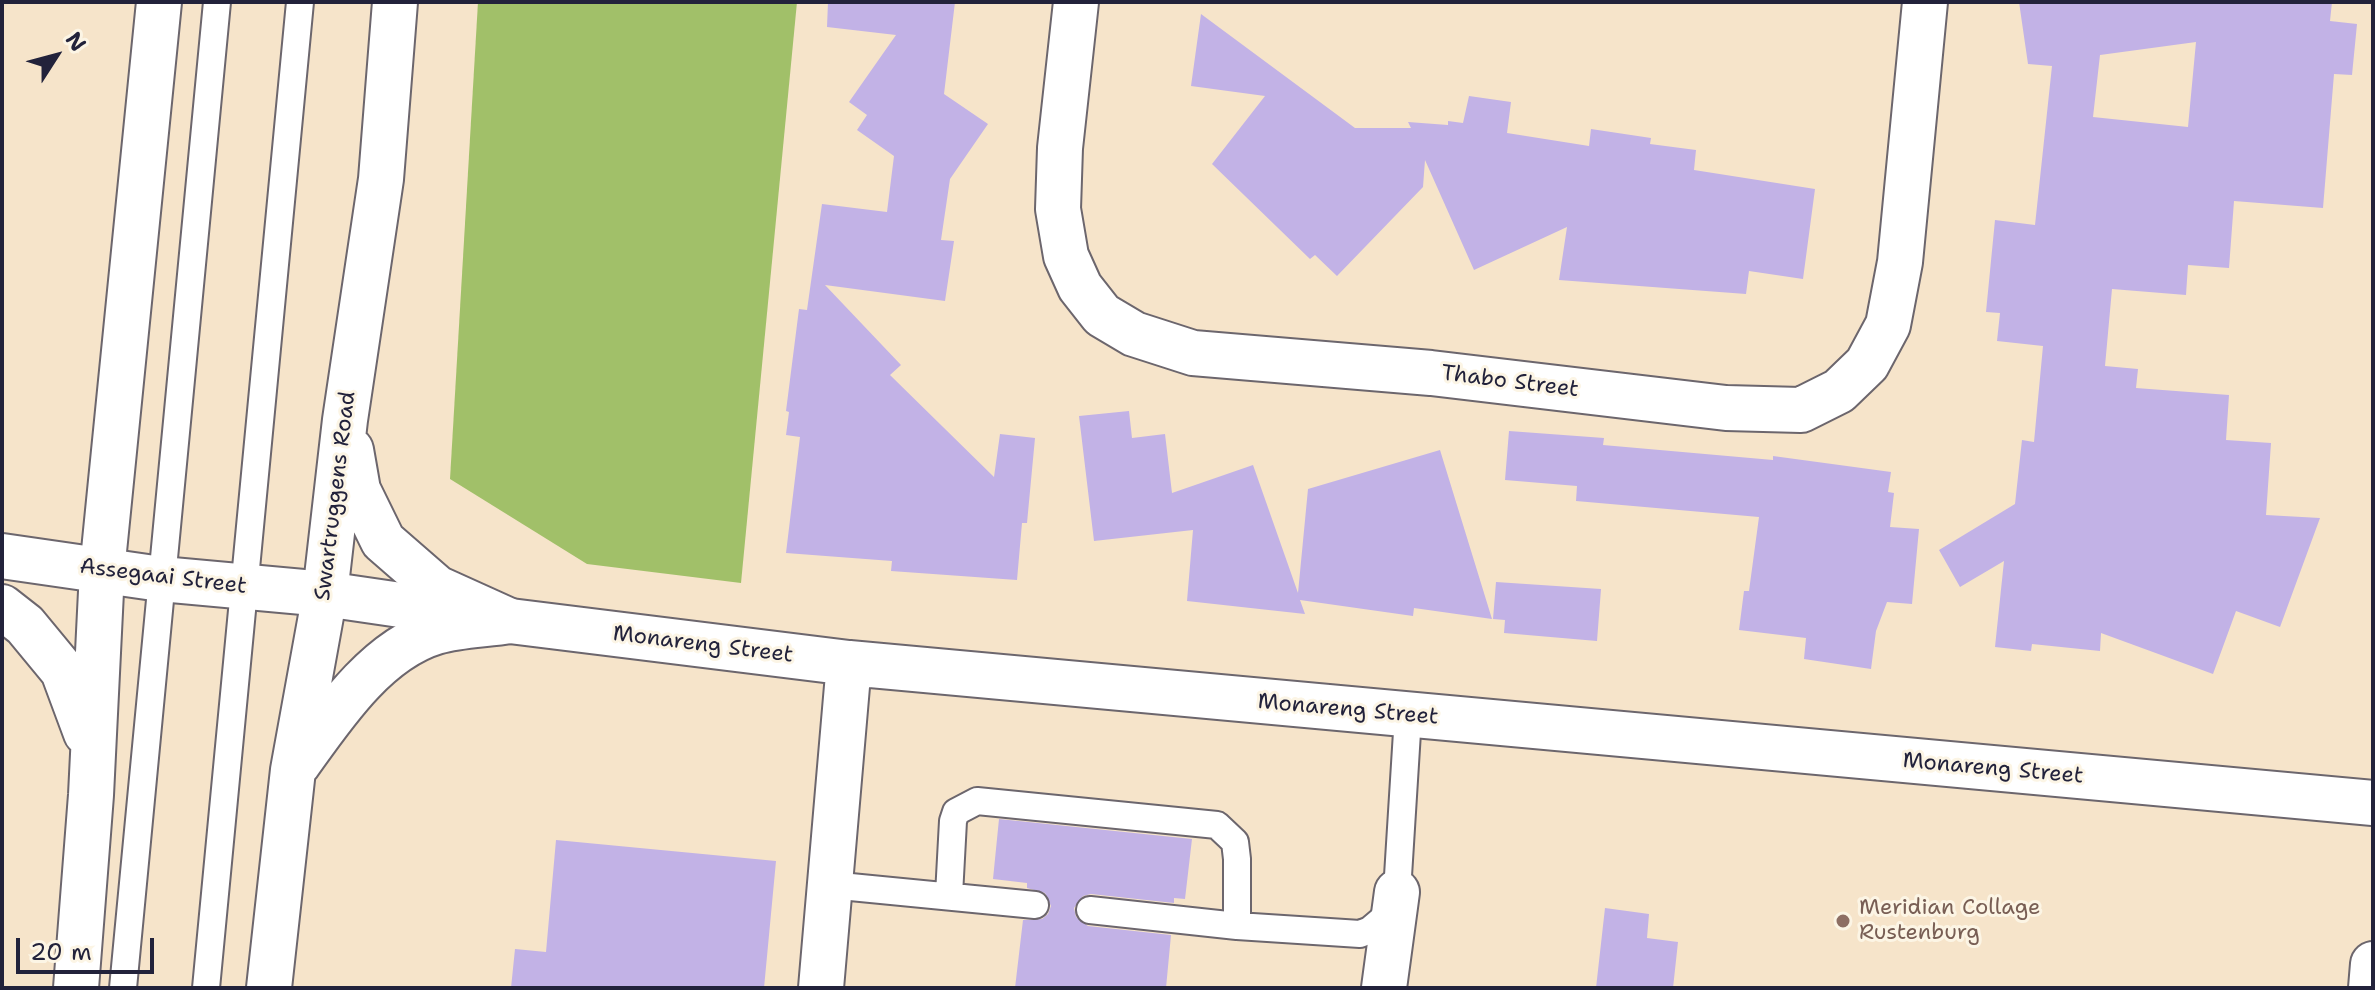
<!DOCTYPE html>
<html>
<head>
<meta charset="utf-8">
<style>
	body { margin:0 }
	#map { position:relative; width:2375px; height:990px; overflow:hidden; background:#f6e4ca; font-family:"Shantell Sans",sans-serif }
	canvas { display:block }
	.frame { position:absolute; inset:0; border:4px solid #22223b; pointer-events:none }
	.north { position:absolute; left:16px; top:16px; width:80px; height:80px; -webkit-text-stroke:6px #fcf5e5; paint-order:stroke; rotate:54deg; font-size:22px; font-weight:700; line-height:32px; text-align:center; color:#22223b }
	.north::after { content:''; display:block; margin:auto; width:28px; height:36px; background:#22223b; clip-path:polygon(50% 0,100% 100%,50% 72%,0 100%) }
	.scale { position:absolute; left:16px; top:938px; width:138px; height:36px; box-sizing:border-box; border:4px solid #22223b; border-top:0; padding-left:10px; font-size:24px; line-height:28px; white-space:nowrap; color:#22223b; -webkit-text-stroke:6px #fcf5e5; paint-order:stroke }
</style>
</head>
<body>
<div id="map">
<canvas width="2375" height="990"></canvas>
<div class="frame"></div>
<div class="north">N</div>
<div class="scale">20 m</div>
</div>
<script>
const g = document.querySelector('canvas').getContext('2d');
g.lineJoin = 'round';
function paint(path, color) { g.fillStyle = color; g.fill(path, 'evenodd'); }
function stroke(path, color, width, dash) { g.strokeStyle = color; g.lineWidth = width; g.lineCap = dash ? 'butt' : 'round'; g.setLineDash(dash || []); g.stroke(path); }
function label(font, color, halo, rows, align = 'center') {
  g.font = font + ' "Shantell Sans",sans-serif'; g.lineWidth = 6; g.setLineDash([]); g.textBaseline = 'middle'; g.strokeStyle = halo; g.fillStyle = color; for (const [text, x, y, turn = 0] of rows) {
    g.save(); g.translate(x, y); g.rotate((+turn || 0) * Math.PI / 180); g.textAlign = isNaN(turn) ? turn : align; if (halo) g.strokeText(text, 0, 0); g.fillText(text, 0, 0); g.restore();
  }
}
paint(new Path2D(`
	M478,2h319l-56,581 -154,-19 -137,-85z`), '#a1c069');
paint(new Path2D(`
	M828,2h127l-11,92 44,30 -38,55 -9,61 13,1 -9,60 -120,-16 76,80 -11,10 104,102 6,-43 35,4 -8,85h-5l-5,57 -126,-9 1,-10 -106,-8 14,-116 -14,-2 3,-23 -3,-1 13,-102 8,1 15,-106 65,8 7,-56 -37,-26 10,-15 -18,-13 47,-67 -69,-8z
	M2019,2h313l-2,19 27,3 -5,51 -18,-1 -11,134 -89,-7 -5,67 -41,-3 -2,30 -74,-6 -7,77 33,3 -2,19 93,7 -3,45 45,3 -5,72 54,3 -40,109 -44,-16 -23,63 -112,-41 -1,18 -68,-7 -1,7 -36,-4 9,-86 -44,26 -21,-37 76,-46 7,-64 12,2 9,-96 -46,-5 3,-28 -14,-1 9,-92 40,5 17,-159 -24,-2zM2196,42l-8,85 -95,-10 7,-62z
	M1201,14l154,114h56l-3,-6 40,3v-4l15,2 6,-27 42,6 -4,31 82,13 2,-17 60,9 -1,6 46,6 -2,20 121,19 -12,90 -54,-8 -3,23 -187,-14 8,-53 -93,43 -49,-110 -2,27 -86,89 -22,-21 -5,4 -98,-95 53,-68 -74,-10z
	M1129,411l3,27 33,-4 7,59 81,-28 45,128 10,-104 132,-39 52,169 -78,-11 -1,8 -113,-16 5,14 -118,-13 6,-71 -99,11 -15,-125z
	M1509,431l95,7 -1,7 170,15v-4l118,16 -3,20 6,1 -4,34 29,2 -7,75 -25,-2 -11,29 -5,38 -67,-10 2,-21 -67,-8 5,-39h5l10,-74 -183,-16 1,-15 -72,-6z
	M1496,582l105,7 -4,52 -93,-8 1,-13 -12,-1z
	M999,819l193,20 -7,60 -11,-1v5l-83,-9 -8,2 -9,12 2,9 12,9 83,9 -5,53h-151l8,-68 19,-1 6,-5 3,-8 -6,-13 -18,-5v-5l-34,-4z
	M556,840l220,21 -12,127h-253l4,-39 31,3z
	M1605,908l44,6 -2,24 31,4 -5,46h-77z`), '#c2b2e6');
const service = new Path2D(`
	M830,885l205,20
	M949,895l4,-74 3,-9 21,-11 240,24 18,17 2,17v67
	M1090,910l147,16 123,8 10,-4 13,-11 14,-27 11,-176
	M123,988l94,-986
	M206,988l94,-986`);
const minor = new Path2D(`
	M1076,2l-16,146 -2,61 8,47 14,31 22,28 32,19 59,19 238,20 295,35 75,2 38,-19 28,-27 21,-39 12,-63 25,-260
	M325,594l185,27 339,42 1524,140
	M821,988l28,-325
	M1384,988l13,-96`);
const tertiary = new Path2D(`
	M2,556l159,23 164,15
	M2371,988l2,-24`);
const secondary = new Path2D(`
	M351,450l7,40 25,51 54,47 73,33
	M2,607l23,18 38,46 23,62
	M298,764c35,-49 78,-114 138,-132 23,-7 50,-7 74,-11
	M76,988l15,-193 11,-224 57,-569
	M269,988l24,-218 32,-176 20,-174 36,-241 14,-177`);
stroke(service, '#6c666d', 30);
stroke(minor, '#6c666d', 48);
stroke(tertiary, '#6c666d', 48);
stroke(secondary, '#6c666d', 48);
stroke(service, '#fff', 26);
stroke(minor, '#fff', 44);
stroke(tertiary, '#fff', 44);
stroke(secondary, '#fff', 44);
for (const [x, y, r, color] of [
	[1843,921,8,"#8d6e63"]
]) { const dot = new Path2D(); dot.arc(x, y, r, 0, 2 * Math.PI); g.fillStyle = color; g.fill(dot); stroke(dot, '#fcf5e5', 3); }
label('22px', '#22223b', '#fcf5e5', [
	["Thabo Street",1510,382,7],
	["Swartruggens Road",336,496,-83],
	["Assegaai Street",163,577,7],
	["Monareng Street",703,645,7],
	["Monareng Street",1348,710,5],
	["Monareng Street",1993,769,5]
]);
label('22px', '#785e54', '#fcf5e5', [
	["Meridian Collage",1859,908],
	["Rustenburg",1859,933]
], 'left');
</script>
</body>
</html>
